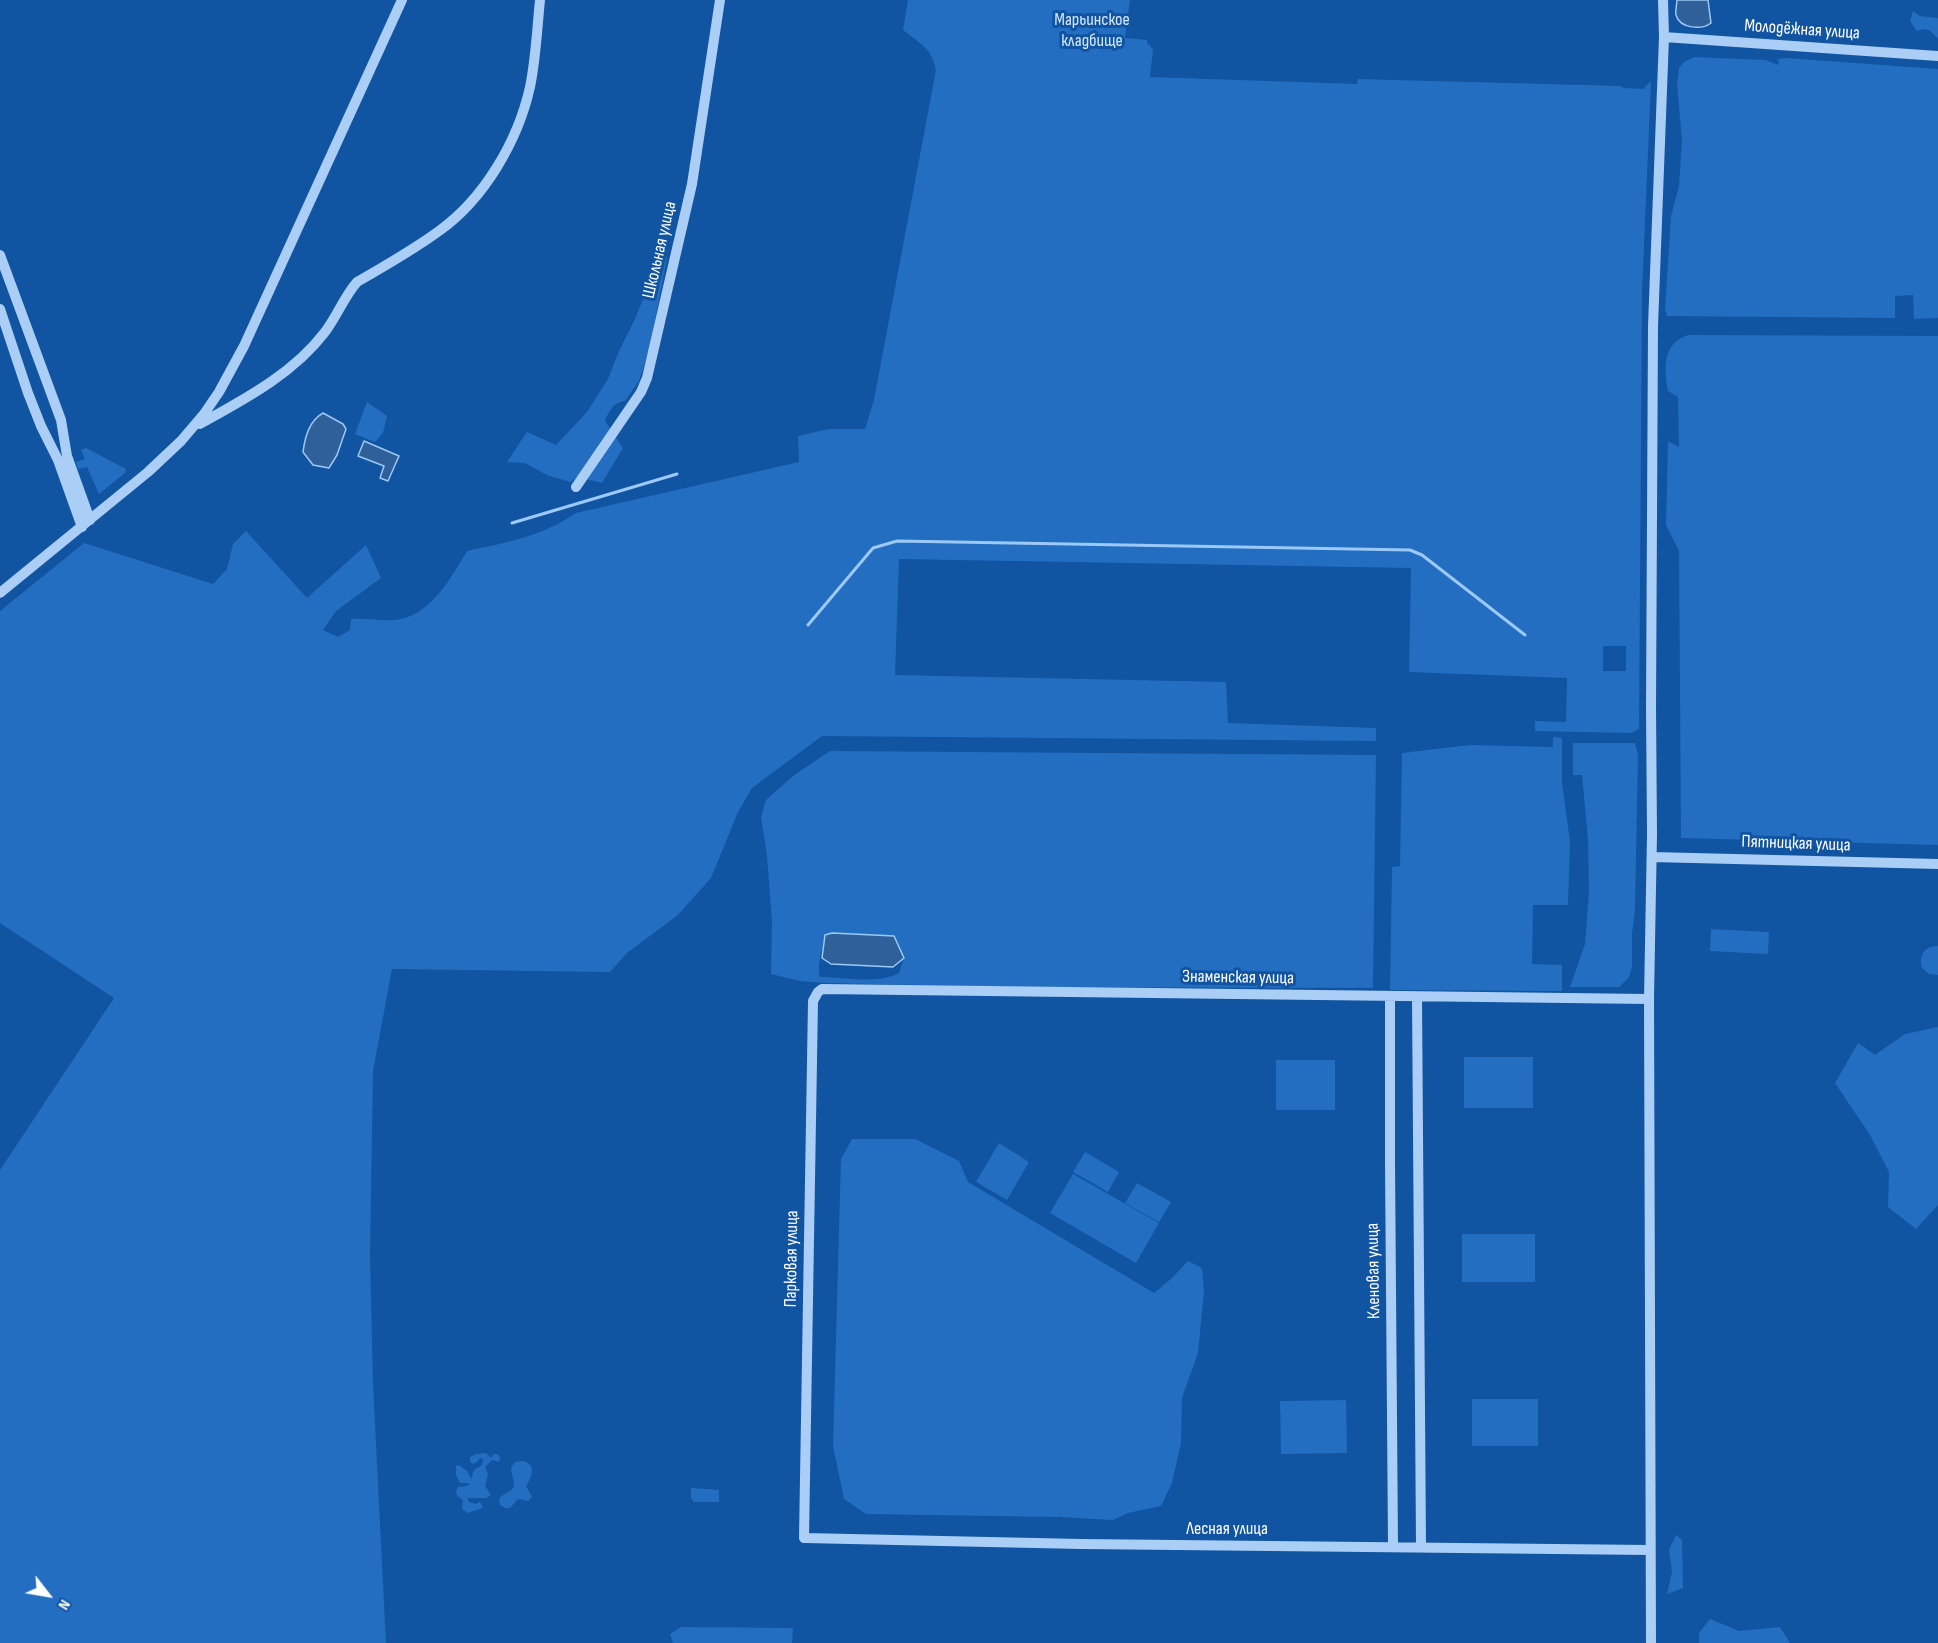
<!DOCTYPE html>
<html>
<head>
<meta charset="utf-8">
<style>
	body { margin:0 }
	#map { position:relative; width:1938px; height:1643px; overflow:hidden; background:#1154a2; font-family:"Sofia Sans Condensed",sans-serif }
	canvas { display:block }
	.north { position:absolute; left:18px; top:1565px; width:60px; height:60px; -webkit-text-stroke:4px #1154a2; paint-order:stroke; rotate:121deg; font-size:16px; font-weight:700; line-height:24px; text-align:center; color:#fff }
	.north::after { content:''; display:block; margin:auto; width:21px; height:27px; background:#fff; clip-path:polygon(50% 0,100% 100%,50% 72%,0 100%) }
</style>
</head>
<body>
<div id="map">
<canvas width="1938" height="1643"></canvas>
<div class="north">N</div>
</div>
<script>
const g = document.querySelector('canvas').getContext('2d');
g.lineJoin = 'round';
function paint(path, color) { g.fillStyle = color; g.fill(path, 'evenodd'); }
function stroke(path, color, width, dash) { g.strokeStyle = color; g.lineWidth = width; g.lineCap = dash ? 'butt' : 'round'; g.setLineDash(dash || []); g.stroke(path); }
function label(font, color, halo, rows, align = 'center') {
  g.font = font + ' "Sofia Sans Condensed",sans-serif'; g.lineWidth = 6; g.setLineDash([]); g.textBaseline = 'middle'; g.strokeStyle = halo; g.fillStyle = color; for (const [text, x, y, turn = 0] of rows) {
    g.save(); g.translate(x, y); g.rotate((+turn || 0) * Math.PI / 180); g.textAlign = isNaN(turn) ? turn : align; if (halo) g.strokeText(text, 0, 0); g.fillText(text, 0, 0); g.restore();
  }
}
paint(new Path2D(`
	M908,0h222l-5,38 22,2v3l6,6 -3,28 207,7 1,-5 262,7 4,2 19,1 8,-8 -9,211 -3,437 -8,4 -96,-2v-10l31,1 1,-44 -158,-6 2,-104 -512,-9 -4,116 331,7 2,41 148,5v13l-554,-5 -70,52 -14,24 -27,66 -33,37 -51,38 -17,19 -218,-3 -19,102 -3,184 3,129 13,259h-386v-473l114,-172 -114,-75v-312l84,-68 129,41 14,-15 6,-25 13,-13 61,67 59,-53 15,33 -45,33 -13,19 15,7 12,-7 1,-11c14,-1 29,2 43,1 35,-2 57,-42 73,-69 41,-9 73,-14 109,-38l223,-51 -1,-26 31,-7h36l9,-29 62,-330c-4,-22 -17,-27 -33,-40zM1603,646h23v25h-23z
	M1913,11l7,5 18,2v20c-9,-6 -7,-12 -21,-7l-7,-10z
	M1694,57l71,3 14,5 -1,-6 8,-1 152,11v249l-24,1 -1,-24 -18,1v22l-228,-2 -2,-7 6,-93 8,-30 3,-46 -5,-56 2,-16 5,-6z
	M662,252l5,6 -18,93 -10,30 -14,20c-12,1 -16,10 -20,20l18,27 -21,35 -24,-6 -8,5 -23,-7 -22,-12 -18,-1 20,-30 29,13 31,-33 21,-33 11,-28 16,-32z
	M1689,335l249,1v509l-257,-7 -2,-287 -13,-26 2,-84 11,6 -1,-50 -10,-6c-4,-22 -6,-49 21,-56z
	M367,402l20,14 -4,17 -8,9 -20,-8z
	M86,448l40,21 -1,4 -26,21 -12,-27 -9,2 -2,-7 9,-3 -4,-9z
	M1553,737l9,1v44l8,60 -2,63h-35l-1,59 30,1v26l-172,-1 2,-123 8,-1 2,-113 68,-8 83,2z
	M1573,743h62l3,11 -3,155 -3,25v33l-3,10 -10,10h-49l15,-43 4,-52 -1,-52 -6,-65h-9z
	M830,751l546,4 -3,233 -358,-1 -191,-4 -24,-2 -29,-7 1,-52 -5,-66 -6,-39 5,-17 27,-24zM825,935l79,23 -5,15c-23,12 -54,4 -79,4 -4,-10 3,-30 5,-42z
	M1711,929l58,3 -1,22 -58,-3z
	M1938,946v29l-9,-1 -7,-6c-4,-13 3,-22 16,-22z
	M1938,1027v178l-22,24 -28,-22 1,-35 -19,-37 -35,-52 23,-40 17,12 30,-21z
	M1464,1057h69v51h-69z
	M1276,1060h59v50h-59z
	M852,1139h63l44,22 9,21 186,111 18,-15 16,-17 14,7 2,23 -6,62 -16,45 -1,45 -9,40 -11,23 -33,7 -15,7 -53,-3 -194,-3 -22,-15 -11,-53 8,-287z
	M999,1143l30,19 -22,38 -31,-18z
	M1085,1152l34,20 -11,20 -35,-20z
	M1073,1174l86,49 -23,40 -86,-50z
	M1137,1183l34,19 -12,20 -34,-19z
	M1462,1234h73v48h-73z
	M1472,1399h66v47h-66z
	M1346,1400l1,53 -66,1 -1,-53z
	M486,1453l5,5 3,-4h3l3,3 -1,5 -7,-2 -7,7 3,7 -3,12 6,9 -4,3h-20l2,4 7,2 3,-2 2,1 2,5 -15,5 -6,-4 1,-9 -6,-4 -1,-4 2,-5 9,-1 3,-3h-10l-4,-8v-9l3,-1 9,7 3,7 3,-9 8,-5 1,-6 -3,-1 -3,4 -4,2 -3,-2v-5l6,-3z
	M523,1461c14,4 9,16 3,25l6,11 -4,4 -10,-2 -8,9h-5l-5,-3 -1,-6c4,-6 15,-7 15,-15 0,-5 -3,-10 -3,-16l4,-6z
	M691,1488l28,2v12h-26v-3h-2z
	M1676,1535l6,5 1,48 -16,6 5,-22 -3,-22z
	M1710,1619l29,12 41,-4 10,16h-91v-10z
	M681,1627l112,1 -1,15h-119l-3,-9z`), '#236ec0');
const water = new Path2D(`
	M1677,0h31l3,23c-9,7 -31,6 -35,-8 -1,-4 1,-11 1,-15z
	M323,413l20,11 3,5 -9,26 -8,13 -16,-3 -10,-13c2,-15 6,-31 20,-39z
	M364,441l35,15 -11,25 -8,-3 4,-12 -26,-10z
	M832,933l62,3 10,22 -11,9 -62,-3 -9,-6 3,-23z`);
paint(water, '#30609a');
stroke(water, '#9cc9f8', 1.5);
stroke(new Path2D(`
	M512,523l165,-49
	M808,625l65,-77 24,-7 513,9 12,5 103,80`), '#9cc9f8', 3);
stroke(new Path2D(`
	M1664,37l274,19
	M0,255l61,165 6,36 23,64
	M0,309l28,84 13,33 17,34 24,67
	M200,424c45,-25 93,-50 125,-92 12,-16 19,-35 32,-50 28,-16 56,-32 82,-51 45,-32 79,-90 91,-144 6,-29 7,-58 10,-87
	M576,487l65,-95 6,-14 45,-194 28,-184
	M0,593l148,-121 33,-31 23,-27 15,-22 25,-46 158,-346
	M1652,857l286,7
	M1390,996v166l3,384
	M1417,997l4,549
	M1649,999l-827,-10 -4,3 -5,9 -9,537 277,6 569,6
	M1651,1643l-2,-644 3,-165 -1,-127 2,-381 11,-289 -1,-37`), '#aacef5', 10);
label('18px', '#d3e8fe', '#1154a2', [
	["Марьинское",1092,20],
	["кладбище",1092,41]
]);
label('18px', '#fff', '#1154a2', [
	["Молодёжная улица",1802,30,4],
	["Школьная улица",660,250,-77],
	["Пятницкая улица",1796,844,2],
	["Знаменская улица",1238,978,1],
	["Парковая улица",792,1259,-89],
	["Кленовая улица",1374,1271,-91],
	["Лесная улица",1227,1529]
]);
</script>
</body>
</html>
